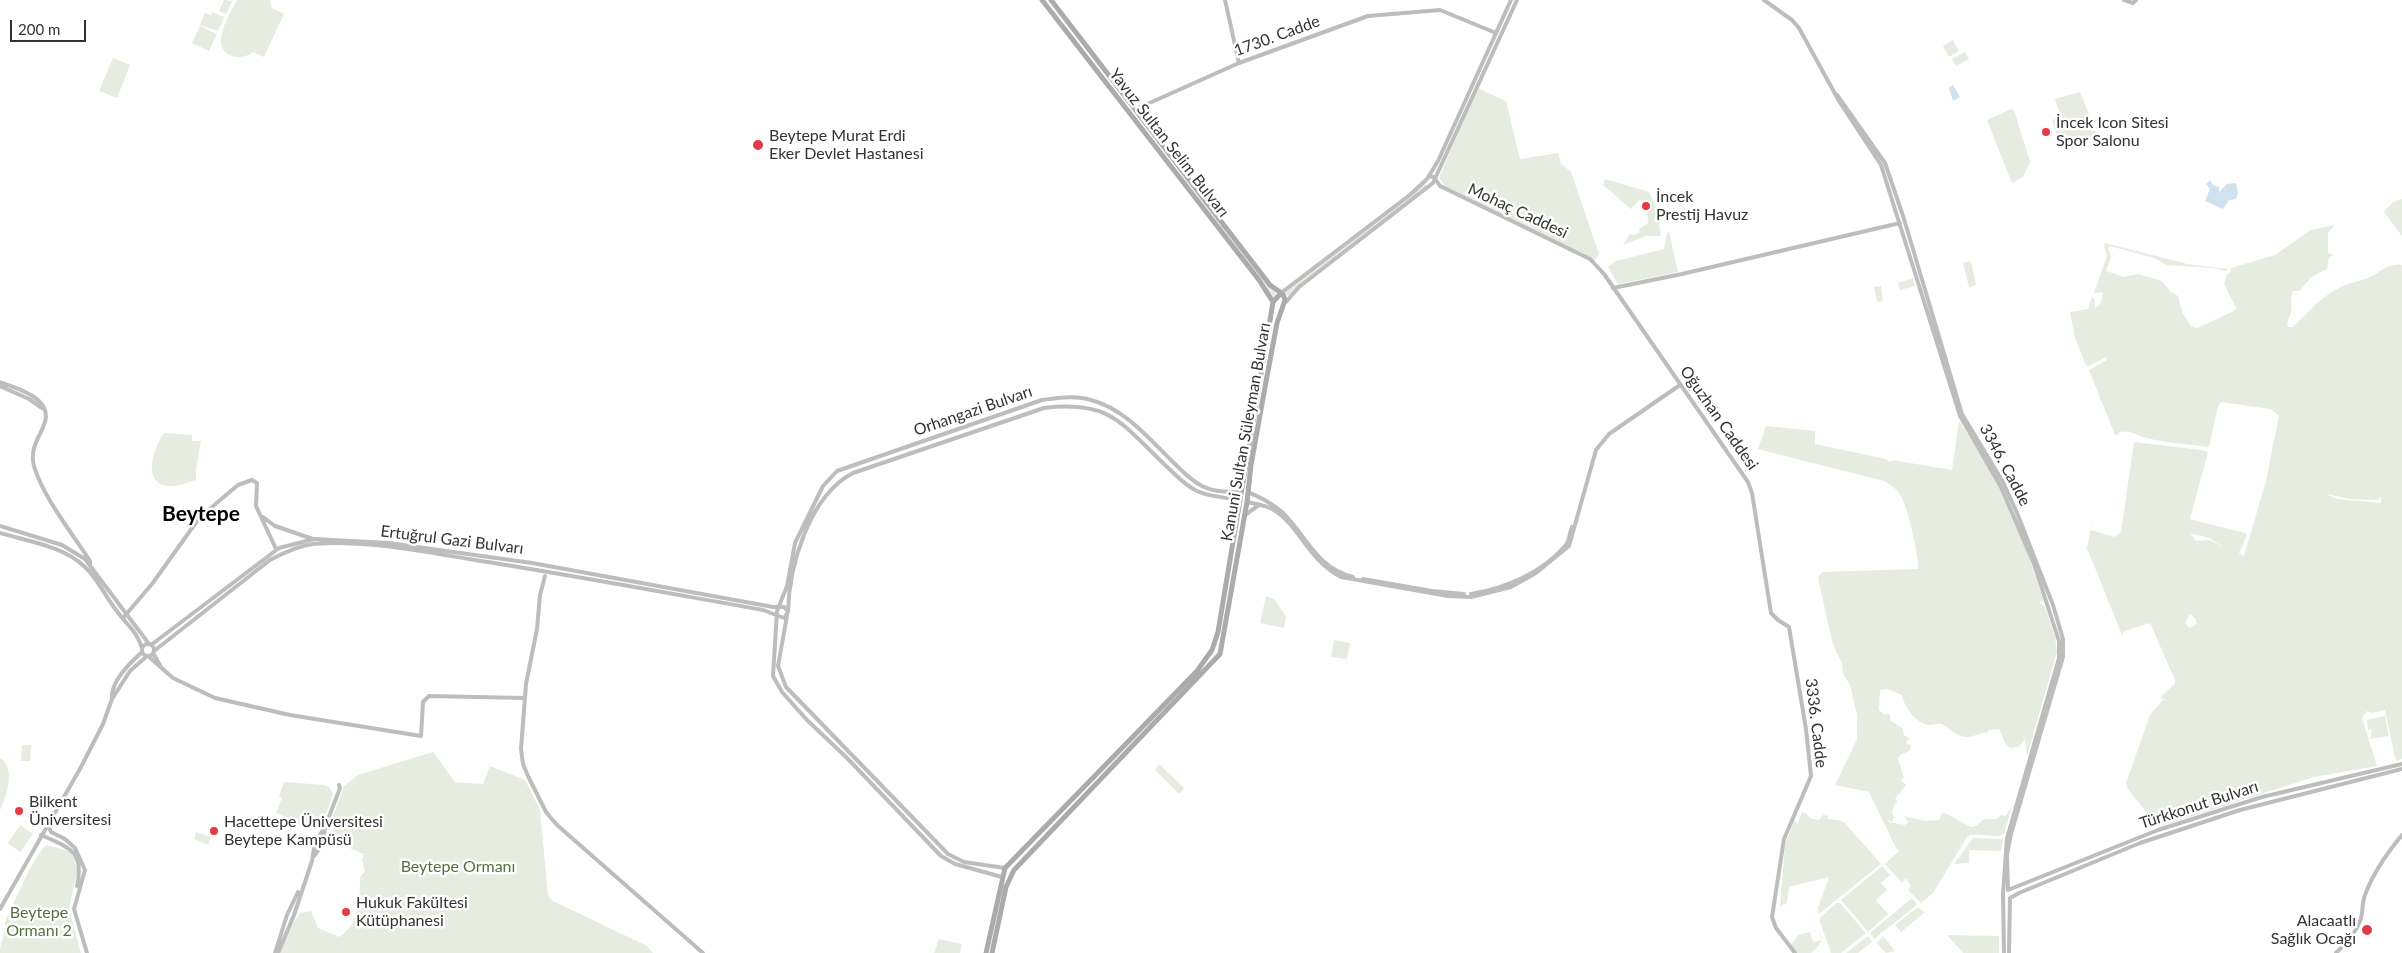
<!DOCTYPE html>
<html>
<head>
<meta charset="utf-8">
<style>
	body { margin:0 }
	#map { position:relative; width:2402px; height:953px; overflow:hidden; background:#fff; font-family:Lato,sans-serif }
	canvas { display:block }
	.scale { position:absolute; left:10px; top:20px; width:76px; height:22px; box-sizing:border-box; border:2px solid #333; border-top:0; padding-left:6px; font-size:15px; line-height:18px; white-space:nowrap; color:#333; -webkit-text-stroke:4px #fff; paint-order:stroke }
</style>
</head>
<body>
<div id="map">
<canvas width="2402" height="953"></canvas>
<div class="scale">200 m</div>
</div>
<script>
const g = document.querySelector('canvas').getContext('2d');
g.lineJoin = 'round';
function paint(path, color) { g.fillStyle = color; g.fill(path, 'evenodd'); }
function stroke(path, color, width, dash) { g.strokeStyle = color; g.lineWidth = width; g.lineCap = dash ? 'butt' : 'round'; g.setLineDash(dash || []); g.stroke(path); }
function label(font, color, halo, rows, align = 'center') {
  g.font = font + ' Lato,sans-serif'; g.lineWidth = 5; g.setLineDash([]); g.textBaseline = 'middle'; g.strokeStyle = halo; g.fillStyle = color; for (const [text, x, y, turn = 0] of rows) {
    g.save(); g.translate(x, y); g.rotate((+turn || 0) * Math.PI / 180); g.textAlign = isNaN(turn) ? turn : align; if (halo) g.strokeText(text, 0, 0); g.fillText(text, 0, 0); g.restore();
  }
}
paint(new Path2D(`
	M224,0l8,1 -6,13 -7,-3z
	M237,0h33l2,8 12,6 -20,43 -11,-5c-5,4 -11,6 -18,5 -28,-7 -6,-42 2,-57z
	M212,12l12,5 -6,14 -18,-6 5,-12 6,2z
	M200,26l17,8 -8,17 -17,-8z
	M1953,40l6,11 -10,6 -6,-11z
	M1965,52l4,7 -13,7 -4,-7z
	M113,58l17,7 -13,33 -18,-7z
	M1477,88l29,13 14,58 38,-6 3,11 10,8 28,82 -6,9 -3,-4 -144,-71 -7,-10z
	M2080,92l17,43 -26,15 -7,-17 -7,2 -5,-15 9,-3 -6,-18z
	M2011,109l3,1 16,52 -7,15 -11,6 -25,-63z
	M1135,115l132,169 10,8 -4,6 -8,-14z
	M1605,179l44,13 12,24 -9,6 6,-3 3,3 -2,2 2,12h-15l-23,9 7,-11 4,1 6,-3 -1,-3 9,-6 -1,-11 3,-2 -10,-11 -9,10 -28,-24z
	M1425,184l2,2 -125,97 -14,13 -3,-4z
	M2402,199v37l-18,-24 9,-10z
	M2335,225l-7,8v20l5,2 -4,3 -2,11 -14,7 -14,15h-6c-4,8 0,13 -2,21 -1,6 -5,9 -3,15h5c16,-15 28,-31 48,-40 10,-5 23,-6 33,-12 10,-6 16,-12 28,-10v494l-5,2 -2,-3 -10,-48 -12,3 -6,-2 -5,7 15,48 -63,11 -156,50 -30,-38 -2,-6 24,-68 14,-16 -4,-1 15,-15v-3l-25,-57 -26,8 -2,4 -35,-87 5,-26 -1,8 24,7 6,-5 13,-90 67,8 7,2 -18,67 55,14 2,2 -8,19 5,2 22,-75 13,-65 -8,-7 -50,-7 -3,5 -9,40c-22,-3 -45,-4 -66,-10 -8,-3 -16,-8 -25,-4l1,2h-4l-26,-65 18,-10 -1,-3 -17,9 -3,-1 -11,-27 -5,-26 18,-3 4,-12 3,3v8l5,-3 3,-11 -1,-2 -8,1 13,-37 -3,-10 1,-3 82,21 41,5 -2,2 -13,-3 -46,-3 -13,-7 -44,-12 -2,2 3,10 -5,13 18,6 15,-3 23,7 9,11 7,4 5,18 8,12 6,2 37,-17 2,-3 -12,-24 3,-10 4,-2v-4l44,-13 36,-25zM2376,492l5,6v5l-44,-4 -11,-5 23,5 30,1 1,-2zM2190,533l19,5 18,11 -17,-9 -14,1zM2190,614l5,4 2,6 -7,4 -5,-5z
	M1669,232l9,40 -60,12 -10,-17 8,-6 48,-12 3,-16z
	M1971,261l5,24 -7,2 -6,-24z
	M1913,278l2,8 -15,4 -2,-7z
	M1881,286l2,15 -6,1 -3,-15z
	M1959,421l39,61 24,54 22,66 -4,-1v2l5,4 10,30 2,15 -30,104 -2,-17 -6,8 -9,1 -5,-5 -6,-14 -10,1 -2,3c-7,-1 -12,4 -19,4 -14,0 -19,-11 -27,-13 -4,-1 -8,1 -12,1 -12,-1 -25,-18 -27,-30l-15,-6 -7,1 -1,20 6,5 3,-2 2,2 1,6 11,7 2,7 6,4 -4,2 1,3 4,1 -2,6 -9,4 -2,4 6,19 -3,2 5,5 -11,14 3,3 -4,3 -2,9 4,4h-3v4l-5,-2 1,2 16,3 3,-3 -4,-6 21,5 14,-1 4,-8 28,15 5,-1 8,-7h12l5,-4 4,1 7,-9 -8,27c-11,6 -26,-4 -37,3l-34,56 -12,10 -13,-13 3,-4 -5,-8 -4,5 -17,-19 14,-13 -3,-3 -27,-56 -34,-7 22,-46v-24l-7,-30 -7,-11 -1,-11 -9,-18 -15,-67 4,-6 96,-3c2,-10 -11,-63 -17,-73 -4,-7 -10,-11 -17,-15l-126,-32 8,-23 49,5v13l71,15 4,3 2,-2 60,10z
	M164,433l28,2v6h9l-5,29v10c-8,2 -19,7 -27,6 -28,-1 -15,-40 -5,-53z
	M1266,596l8,3 12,17 -2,12 -24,-5z
	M1334,640l16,3 -3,16 -16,-2z
	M2385,716l4,20 -19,3 2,-9h-4l-1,-10z
	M22,745h9l-1,16h-9z
	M433,752l22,30 28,2 7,-18 35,14 15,30 8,86 5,5 94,45 6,7h-373l7,-20 13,-20 11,-2 7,17 21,9c21,-13 21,-38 21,-60l5,-6 -3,-11 2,-6 -26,-11 -2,2 -3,-11v-18l11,-30 14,-11z
	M0,758c16,8 7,39 0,52z
	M1159,764l25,24 -4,5h-2l-23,-23z
	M284,782l40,3 6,3 3,6 -11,32 -2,-3 -13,6 -11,-6 1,-2 -21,-8 6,-15 -3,-2z
	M1802,812l4,1 4,5 9,2 4,-5 5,1 -1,3 12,1 5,2 37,42 -62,50 -1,-6 11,-31 -40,10 -2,16 -7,3 5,-61 9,-24 4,2z
	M20,825l13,9 -13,18 -12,-9z
	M196,832l15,5 -3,8 -14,-6z
	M1973,838l27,1 3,1 -2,11 -32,-1v13l-15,1z
	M47,845l22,6 5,7 3,13 -8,38 12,44h-81c0,-12 6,-18 5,-30 5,-13 32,-74 42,-78z
	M1882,866l8,9 -9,8 6,7 -11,10 12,14 -20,18 -27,-32z
	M1912,898l5,7 -43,34 -4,-6z
	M1836,903h4l26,30 -25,20h-10l-12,-34z
	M1918,907l7,5 -24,20 -6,-7z
	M1820,930c3,12 1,15 -9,23h-14l-6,-8 7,-10 12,-3 3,10 8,-2z
	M1947,935l52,1v17h-36z
	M1868,936l4,6 -14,11h-12z
	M1883,936l12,15 -9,2 -9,-10z
	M939,939l23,5 -2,9h-26z`), '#e6ecdf');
paint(new Path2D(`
	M1953,85l7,12 -7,4 -4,-13z
	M2210,180l3,5 6,2v5l8,-8 9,-1 2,10 -2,6 -7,1 -6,9 -18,-8 5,-12 -4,-5z`), '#cfe2ee');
stroke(new Path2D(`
	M1225,0l14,63
	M1764,0l28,20 7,8 40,73 42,64 79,251 41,71 33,77 25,77v17l-52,180 -4,56 1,59
	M2124,0l9,3 3,-3
	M1837,95l48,68 19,56 58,195 41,68 14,31 36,92 10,34v18l-52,177 -4,21 1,35
	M1136,109l103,-46 129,-47 72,-6 56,23
	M1429,176l5,1 6,9 150,73 14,15 144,208 4,11 19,120 7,7 11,7 17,102 5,47 -27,63 -12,78 4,11 19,25
	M1613,288l69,-14 218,-51
	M1281,293l130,-99 16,-15 11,-18 73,-161
	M1286,302l13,-15 134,-104 84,-183
	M0,382c12,5 28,9 38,18 23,22 -12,37 -4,66 9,31 38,67 56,95v3
	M0,386l29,13 13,9
	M1249,493c10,3 25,12 33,19 26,25 33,55 71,65
	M1247,502c9,2 19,3 27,8 26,16 33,49 67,67l107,19 23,1 40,-10 25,-14 33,-27 27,-96 13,-16 71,-49
	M1245,515l14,-10
	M263,517l12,9 38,13
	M0,526l62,19 23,14 64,85
	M0,533c27,8 64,13 85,34 13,12 20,29 31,43 10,14 21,21 26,38
	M545,576l-5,19 -3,34 -11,55 -5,65 2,15 5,12 18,36 11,13 146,128
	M1363,579l69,12 32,3
	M1471,594c35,-6 71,-21 95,-49 3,-4 4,-13 6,-18
	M787,616l-9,50 8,21 162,167 16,8 41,6
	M123,618l29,-34 48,-67 38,-32 14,-5 5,3 -1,23 20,43
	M142 650a6 6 0 1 1 12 0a6 6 0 1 1-12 0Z
	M151,645l128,-97 35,-9 75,4 143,20 241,44h11l4,4
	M154,651l116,-91c13,-7 28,-14 43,-16 48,-5 113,8 162,16 96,15 192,33 288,50l21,8 4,-6c1,-46 21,-116 65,-139l191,-65c66,-8 77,15 121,57 10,9 19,20 32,26 12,6 28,6 41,9
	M153,653l7,12
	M148,656l25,22 42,20 75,17 131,21 2,-34 6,-6 96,2
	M112,699c-2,-17 18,-36 30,-47
	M48,825l3,7 14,7 10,9 10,22 -11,39 13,44
	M41,835c27,12 44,16 36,51
	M314,856l8,-11 3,-16
	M1002,877l-47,-13 -14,-8 -94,-98 -40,-38 -25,-28 -9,-16 4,-65 10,-25 8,-43 28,-57 14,-15 205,-71c16,-2 33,-5 49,0 35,9 60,41 85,65 8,8 16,16 26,21 12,6 25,6 38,6
	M2008,890l150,-60 104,-33 140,-33
	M0,909l81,-142 22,-43 9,-25 18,-28 17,-15
	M275,953l12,-38 11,-23
	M278,953l16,-38 18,-54 3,-19 10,-15 15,-39 -1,-3
	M2009,953l1,-55 9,-5 121,-50 100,-33 162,-41
	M2336,953c10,-10 21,-21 25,-35 2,-7 1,-16 4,-23 8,-22 22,-42 37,-60`), '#bdbdbd', 4);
stroke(new Path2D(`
	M1042,0l217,280 14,22
	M986,953l19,-85 192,-197 15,-21 6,-18 55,-330 8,-9
	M992,953l14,-66 8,-17 206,-216 27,-152 4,-37 14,-78 12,-64 8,-23 -2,-6 -13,-9 -219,-285`), '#ababab', 5);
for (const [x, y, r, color] of [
	[2046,132,5,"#e63946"],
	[758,145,6,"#e63946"],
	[1646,206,5,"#e63946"],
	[19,811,5,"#e63946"],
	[214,831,5,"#e63946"],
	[346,912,5,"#e63946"],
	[2367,930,6,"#e63946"]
]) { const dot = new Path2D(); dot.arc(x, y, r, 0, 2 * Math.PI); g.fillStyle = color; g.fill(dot); stroke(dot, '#fff', 2); }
label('16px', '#333', '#fff', [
	["1730. Cadde",1277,36,-20],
	["Yavuz Sultan Selim Bulvarı",1169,143,52],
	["Mohaç Caddesi",1518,211,25],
	["Orhangazi Bulvarı",973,411,-19],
	["Oğuzhan Caddesi",1719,418,55],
	["Kanuni Sultan Süleyman Bulvarı",1246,432,-80],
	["3346. Cadde",2005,465,62],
	["Ertuğrul Gazi Bulvarı",452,540,7],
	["3336. Cadde",1816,723,83],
	["Türkkonut Bulvarı",2199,805,-18]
]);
label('16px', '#333', '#fff', [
	["İncek Icon Sitesi",2056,123],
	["Spor Salonu",2056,141],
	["Beytepe Murat Erdi",769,136],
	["Eker Devlet Hastanesi",769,154],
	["İncek",1656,197],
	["Prestij Havuz",1656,215],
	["Bilkent",29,802],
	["Üniversitesi",29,820],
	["Hacettepe Üniversitesi",224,822],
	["Beytepe Kampüsü",224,840],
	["Hukuk Fakültesi",356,903],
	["Kütüphanesi",356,921],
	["Alacaatlı",2356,921,"right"],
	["Sağlık Ocağı",2356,939,"right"]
], 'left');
label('16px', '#56703f', '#fff', [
	["Beytepe Ormanı",458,867],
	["Beytepe",39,913],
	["Ormanı 2",39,931]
]);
label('bold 21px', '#000', '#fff', [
	["Beytepe",201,514]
]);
</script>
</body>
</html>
